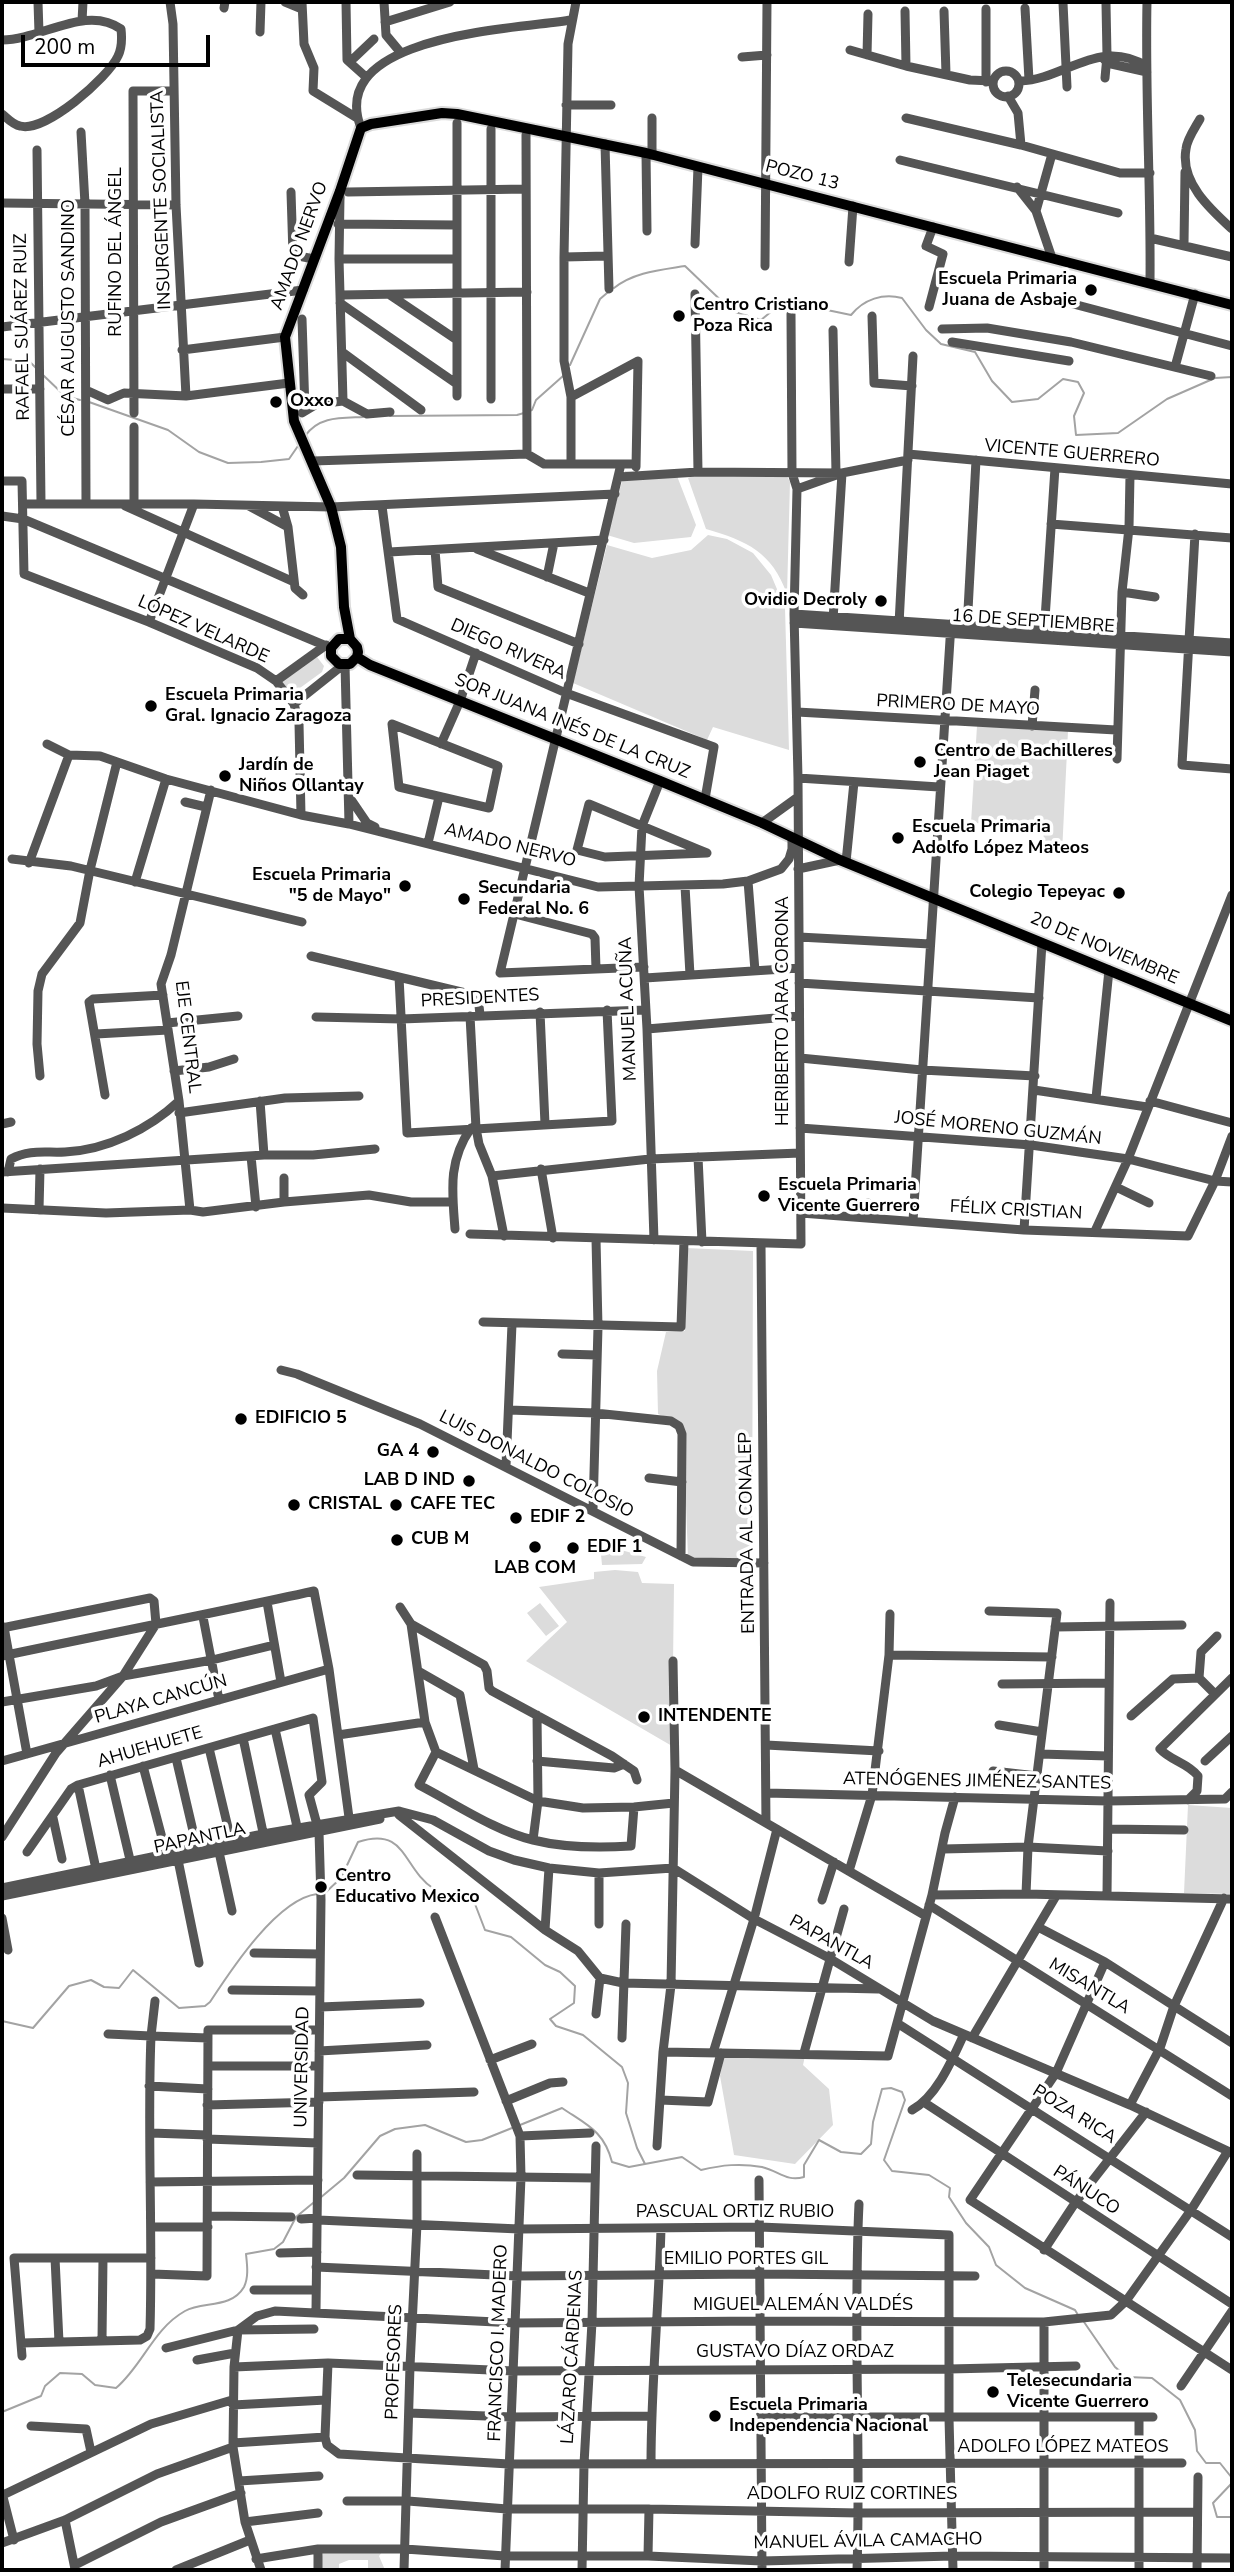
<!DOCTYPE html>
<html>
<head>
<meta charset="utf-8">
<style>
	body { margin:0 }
	#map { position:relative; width:1234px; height:2572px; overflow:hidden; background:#fff; font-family:"Nunito Sans",sans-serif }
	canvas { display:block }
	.frame { position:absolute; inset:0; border:4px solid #000; pointer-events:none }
	.scale { position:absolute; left:21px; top:35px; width:189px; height:32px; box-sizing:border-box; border:4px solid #000; border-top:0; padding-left:9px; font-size:21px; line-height:24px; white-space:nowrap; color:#000; -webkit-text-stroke:5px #fff; paint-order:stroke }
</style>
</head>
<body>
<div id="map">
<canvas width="1234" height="2572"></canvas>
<div class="frame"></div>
<div class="scale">200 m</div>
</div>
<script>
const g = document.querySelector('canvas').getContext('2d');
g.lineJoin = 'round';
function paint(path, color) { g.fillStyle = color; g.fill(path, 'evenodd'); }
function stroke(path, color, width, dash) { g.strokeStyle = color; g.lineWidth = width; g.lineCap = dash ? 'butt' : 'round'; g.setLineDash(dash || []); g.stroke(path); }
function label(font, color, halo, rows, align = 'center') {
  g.font = font + ' "Nunito Sans",sans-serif'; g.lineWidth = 7; g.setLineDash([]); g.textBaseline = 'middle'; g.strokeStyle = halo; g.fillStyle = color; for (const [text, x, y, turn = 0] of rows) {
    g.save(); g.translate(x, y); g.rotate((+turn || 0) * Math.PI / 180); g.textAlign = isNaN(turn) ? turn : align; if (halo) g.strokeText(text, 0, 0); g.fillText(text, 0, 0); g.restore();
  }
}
paint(new Path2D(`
	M625,471l52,5 19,49 -5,12 -57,6 -27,-8z
	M696,475l91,1 3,6 -3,112c-15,-42 -40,-53 -81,-65l-18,-51z
	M708,535l19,4 26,14 18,22 14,33 4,142 -76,-23 -6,13 -134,-57 34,-138 45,13 39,-8z
	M317,657l7,9 -2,6 -29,21c-6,-3 -11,-8 -11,-14z
	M977,726l91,5 -6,122 -19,-2 1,-26 -73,-2z
	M686,1248l67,3 -1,315 -64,-8 -5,-134 -25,-10 -1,-43 9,-39 19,-1z
	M600,1544l46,13 -4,7 -40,1z
	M615,1570l23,2 4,11 32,1 -2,162 -146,-85 41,-39 -28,-35 55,-8v-7z
	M540,1603l19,23 -13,10 -19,-23z
	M1188,1805l44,3v86l-48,-1z
	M724,2056h81l-2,9 26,24 4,36 -38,39 -61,-9 -14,-79z
	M323,2551h60l-4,5 6,14h-17v-10h-19l-10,4v6h-19z`), '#dcdcdc');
stroke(new Path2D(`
	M614,288c20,-16 46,-18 71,-22l47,45 29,9 23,-19 67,14c13,-16 32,-22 51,-17l24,32 15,14 34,8 17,29 20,21 26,-3 25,-20 15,3 6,11 -10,23 2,19 42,-2 49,-34 48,-21 17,-1
	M2,359l27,2 7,7
	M570,365l30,-66 7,-6
	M43,375l22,21 15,4
	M89,402l79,28 31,22 29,11 33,-1 28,-3 11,-16
	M529,411l3,-1 4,-10 27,-24
	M390,416l127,-1 7,-2
	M305,436c14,-20 36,-18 58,-19
	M326,1892l15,-14 17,-36c49,-16 44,26 76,47 6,4 14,3 21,5 7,3 13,7 20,10l10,26 26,7 34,28 15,7 15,14 -1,17 -24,16 6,7 27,9 39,32 6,16 -2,30 11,35 8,16
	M2,2021l31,7 36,-42 22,-6 13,7 15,1 14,-18 46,38 26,-2 5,-4c21,-32 67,-103 107,-108
	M520,2125l42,-17c25,17 42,23 50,54l17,5 53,-10 19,13c21,-5 39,-7 61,-3 17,4 24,15 42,10v-12l15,-25 22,12 20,2 10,-10 2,-22 9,-33 9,-1 11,4 3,8 -21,60 8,11 37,4 21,13 -1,9 17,26 23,24 7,18 29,23 50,22 3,5
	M320,2198l24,-20 36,-42 15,-7 30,-4 41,17 16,-2 30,-12
	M1084,2322l31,45 12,10 25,1 28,22 15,30 2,21 9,12h14l12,15
	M2,2412l39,-16 4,-10 15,-13 22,1 13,11 21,3c27,-23 37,-59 69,-77 18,-10 46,-2 59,-24 5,-10 3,-23 2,-33l28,-5 9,-7 13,-25 17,-14
	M1232,2483l-19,20 4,14h15`), '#a3a3a3', 2);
const major = new Path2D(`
	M350,639h-11l-8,9v8l8,8h11l7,-7 1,-5 -1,-5 -7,-8 -6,-32 -3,-60 -10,-40 -37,-86 -9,-84 55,-146 21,-63 10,-4 71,-11 15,1 189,39 586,152
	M357,657l13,8 290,116 102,42 78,37 392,161`);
stroke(major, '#dbdbdb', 14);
stroke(new Path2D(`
	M38,2l1,31
	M170,2l3,22 3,181 10,191
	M285,2l17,7
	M302,2l2,42 10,24 -1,23 44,27
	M346,2l1,58 19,17
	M384,2l2,33 15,18
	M1147,2c-2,93 4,187 3,280
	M1063,3l4,84
	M224,8l1,-6
	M1025,8l4,72
	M986,9v73
	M905,11l1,55
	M944,11l2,63
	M82,21l1,-19
	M385,22l65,-20
	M260,32l1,-30
	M2,40c39,0 84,-36 119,-11 1,9 1,19 -3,27 -10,22 -73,77 -98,70 -7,-1 -13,-8 -18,-12
	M850,50l56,16 64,14 22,1
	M867,55l1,-41
	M742,57l25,-2
	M354,58l20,-19
	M1103,58l4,5 40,9
	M993 84a13 13 0 1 1 26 0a13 13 0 1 1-26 0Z
	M1105,78l2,-22 -1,-52
	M1020,81c44,-1 79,-44 126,-15
	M1008,96l10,17 3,32
	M566,105h45
	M906,118l115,27 99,28h30
	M1200,119c-5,9 -13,20 -14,30 -6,33 24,60 46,80
	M361,128c-36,-94 157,-99 210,-108
	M491,129v270
	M81,132l4,72 1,300
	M526,135l1,319
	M605,144l4,145
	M37,150l4,353
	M646,153l1,78
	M652,155v-37
	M900,160l218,53
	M1017,187l19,24
	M291,192l2,63 21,4
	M348,192l178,-3
	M340,197l-1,62 4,142
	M2,203l174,2
	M338,224l119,1
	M1150,238l82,19
	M695,244l3,-77
	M1184,244l1,-72
	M564,257l43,-1
	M1052,258l-16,-47 16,-57
	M339,259h118
	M849,262l4,-56
	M765,266l2,-264
	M695,294l3,178
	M340,295l187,-3
	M390,295l67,45
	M1062,301l170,45
	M340,303l117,81
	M929,307l14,-53 -17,-8 7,-19
	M872,316l2,67 38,3
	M302,319l3,91
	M2,327l301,-37
	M942,329l45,-1 84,14 140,34
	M833,330l3,143
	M952,342l117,19
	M182,350l103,-13
	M342,352l79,58
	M1175,367l20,-73
	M2,389h38
	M86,390l22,10 16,-7 62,3 103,-13
	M457,396v-273
	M571,397l67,-36 -2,106
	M343,401l24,13 23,-2
	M134,413l-1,-322h41
	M302,413l15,-9 26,-3
	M134,427v77
	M908,454l324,30
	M313,461l214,-7 17,10h92
	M571,464v-67l-7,-36v-104l4,-213 8,-42
	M621,464l-121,509 144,-6
	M619,477l79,-5 144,1 66,-13
	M2,481h20l2,93 125,48 108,46 19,13 18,23 5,19 2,92
	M797,489l45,-16 -9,147
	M23,504h171l137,3 284,-13
	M125,506l169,76
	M249,506l39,21
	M282,506l6,21 7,61 8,7
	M382,506l15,113 169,74 148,54 -9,52
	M2,516l21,3 308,129
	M1051,524l181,14
	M1195,534l-13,231 50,4
	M477,549l112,44
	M435,550l3,37 141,57
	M389,552l215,-12
	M547,577l7,-34
	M1122,592l33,5
	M794,614l438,29
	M149,622l45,-118
	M794,623l438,29
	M899,624l14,-268
	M967,629l9,-169
	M1044,634l11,-166
	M345,665l4,159
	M276,681l50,-36
	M294,704l49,-39
	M797,712l319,18
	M392,724l106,42 -9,42 -90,-21z
	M1032,726l3,-36
	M47,744l22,11 31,1 66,23 135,36 48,9 249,63 125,-3 25,-3 33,-12 8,-10 3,-10v-10
	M441,744l19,-43 16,-48
	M1117,759l5,-167 7,-64 1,-53
	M798,778l141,9
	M350,798l17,25 8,4
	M185,802l21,5
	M589,804l108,45 10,4 -102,4 -28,-7z
	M762,823l36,-26
	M428,843l11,-46
	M12,859l59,7 231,56
	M846,862l8,-80
	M29,863l40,-108
	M798,869l42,-9
	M748,881l7,90
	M135,882l31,-103
	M685,886l5,89
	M515,914l77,20 3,4 1,31
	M799,937l131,7
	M311,956l167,40 2,19
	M399,977l8,156 205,-12 -5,-111
	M645,978l154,-10
	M799,983l240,15
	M540,1012l5,112
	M470,1016l6,112 3,16 13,32 12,60
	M316,1017l85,2 245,-9
	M167,1023l71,-7
	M647,1029l152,-13
	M96,1034l72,-4
	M800,1058l122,12 113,6
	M174,1071l35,-4 25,-8
	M40,1076l-3,-32 1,-53 4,-17 38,-51 10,-53 27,-108
	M1034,1090l113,17
	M105,1095l-16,-93 4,-3 70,-4
	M1096,1098l13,-128
	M260,1101l4,54
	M1150,1101l82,22
	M179,1113l106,-15 74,-2
	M2,1124l9,-2
	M800,1128l231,17 97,14 87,22 17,1
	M251,1156l5,51
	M698,1157l4,85
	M541,1169l12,69
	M2,1172l262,-17h49l62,-6
	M8,1172l3,-13c19,-10 34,-6 54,-7 42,-2 84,-23 114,-51
	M492,1176l158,-17 150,-6
	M284,1178v24
	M1116,1187l33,16
	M2,1208l104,5 84,-3 13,2 81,-10 85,-7 42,7h42
	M39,1210l1,-41
	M190,1210l-11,-109 -18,-117 10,-29 40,-165
	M801,1213l223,17 164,6 27,-55 17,-45
	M867,1217l1,-14
	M913,1221l38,-597
	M455,1229c-3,-39 -7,-68 16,-101
	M1024,1230l18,-287
	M1095,1231l33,-72 104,-264
	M470,1234l331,10 -3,-466 -4,-164 3,-125 -5,-16 -1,-159
	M654,1240l-7,-211 -8,-143 3,-60 18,-45
	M761,1244l5,579
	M483,1322l198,5 3,-86
	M562,1354l35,1
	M281,1370l16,4 123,50 273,138 71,1
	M509,1410l86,3 76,8 8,5 3,8 -1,122
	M506,1466l6,-142
	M649,1478l33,4
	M593,1510l5,-183 -2,-88
	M267,1602l14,80
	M400,1607l11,17 73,41 3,6 2,17 3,3 120,65 22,15 3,9
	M989,1611l68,2 -29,234 -2,47
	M203,1617l16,83
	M411,1624l14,98 11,30 102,49 45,7 51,-1 40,-4
	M4,1627l23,127
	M1055,1627l127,-2
	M2,1628l148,-30 4,3 2,23 -33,52 -67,77 -54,84
	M889,1655l163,2
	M2,1656c104,-22 208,-42 312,-65l15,78 21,156
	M418,1671l42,24 14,74
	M1199,1678l16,16
	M1002,1684l107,-1
	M2,1702l94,-16 27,-10 89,-16 62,-15
	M1131,1716l42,-37 26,-1 2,-26 16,-16
	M999,1725l43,7
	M275,1729l23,102
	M338,1735l87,-13
	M243,1738l21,99
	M766,1745l113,6
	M209,1748l22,92
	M436,1752l-17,33c35,18 76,46 114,55 32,8 66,8 98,6l3,-39
	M1040,1754l68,2
	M176,1758l21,90
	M2,1761l327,-92
	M537,1761l77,7 10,-4
	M1205,1761l27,-25
	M143,1766l23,87
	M675,1770l251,146
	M993,1771l44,5
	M110,1775l21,89
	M78,1785l18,84
	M766,1793l342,8 117,-2 7,-7
	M1188,1800l9,-9 1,-15c-10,-13 -27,-15 -38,-27l72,-71
	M399,1811v4l14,11 132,104 33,21 22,27 23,5 255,6
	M53,1818l9,41
	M1108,1829l76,1
	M533,1840l5,-39 -1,-86
	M943,1849l85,-2 80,4
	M27,1852l44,-63 7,-4 235,-67 9,64 -13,13 10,37 2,68 -5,411
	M219,1852l13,59
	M178,1860l21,103
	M849,1871l23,-76 17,-140 1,-41
	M2,1888l261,-54 136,-23 34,9 56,31 25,9 35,8 50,5 74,-5 81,51 75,39 104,63 197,84 102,48
	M932,1895l94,-1 206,5
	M2,1896l378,-77
	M1107,1896l3,-293
	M822,1900l12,-38
	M929,1905l303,191
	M435,1917l85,219 1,41 -16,393
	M2,1918l6,32
	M599,1924v-51
	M1038,1927l67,35 127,81
	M545,1930l4,-62
	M254,1953l66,1
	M1105,1962l-49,111 -86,127 262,170
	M232,1990l88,1
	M320,2007l100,-4
	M596,2014l4,-36
	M897,2023l335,214
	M108,2034l43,2 4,-35
	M622,2038l4,-114
	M972,2038l84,-142
	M319,2051l108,-6
	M663,2052l225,4 44,-161 13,-62 10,-36
	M713,2053l41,-134 23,-90
	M804,2053l40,-144
	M490,2060l42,-16
	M208,2066h111
	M149,2086l59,3
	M319,2097l155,-5
	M660,2100l48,2 13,-49
	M506,2101l44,-18 13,-1
	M925,2103l307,201
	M207,2105l112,-3
	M1130,2105l30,-57 14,-42 50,-108
	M912,2110c25,-14 40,-50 52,-76
	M151,2133l56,2
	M520,2136l70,-3
	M207,2139l111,4
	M657,2146l6,-94 8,-67 4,-215 -2,-109
	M357,2175l238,3
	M759,2180l3,390
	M150,2182l168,-2
	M208,2216l83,1
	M301,2219l17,-1
	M318,2220l201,9 241,-2 189,8v183l4,152
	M151,2227h57
	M1044,2250l31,-47 71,-91
	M280,2253l37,-1
	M55,2258l4,84
	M316,2267l202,9 242,-2 215,2
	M152,2274l55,2 1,-246h111
	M254,2290h62
	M1044,2322v248
	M238,2330l-4,37 -1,80 12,75 16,48
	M238,2330l76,-1
	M102,2340l1,-82
	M21,2343l119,-3 7,-4 3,-7c3,-98 -3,-196 1,-293l57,2
	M166,2348l72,-18 19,-14 18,-5 241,12 245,-2 283,1 67,-7 15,-14 65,-91 37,-59
	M22,2356l-8,-98h137
	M197,2360l38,-7
	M328,2363l-3,74 2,8 12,9 170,10 673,-1
	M234,2367l94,-4 186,8 435,-2 127,-3
	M1181,2386l51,-75
	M233,2405l93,-5
	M409,2413l103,4 139,-1
	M761,2417h392
	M31,2426l55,3 5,23
	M233,2443l92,-6
	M651,2463c0,-78 8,-157 10,-235
	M239,2481l80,-5
	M2,2493l12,47
	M3,2495l148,-71 81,-24
	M347,2501h61l99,8h142l210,4 338,-1
	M65,2520l10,49
	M245,2522l73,-9
	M2,2543l63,-23 92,-46 76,-27
	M318,2549v21
	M648,2556l1,-47
	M256,2559l62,-10h87l100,7h143l114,5 191,-5 279,2
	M75,2565l86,-43 80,-29
	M176,2570l74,-30
	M404,2570l6,-204 7,-142v-70
	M582,2570l2,-106 8,-142 4,-176
	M857,2570c4,-122 -4,-244 2,-366
	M1139,2570v-151
	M1197,2570l1,-93`), '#555', 9);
stroke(major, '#000', 10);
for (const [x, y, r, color] of [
	[1091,290,7,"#000"],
	[679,316,7,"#000"],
	[276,402,7,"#000"],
	[881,601,7,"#000"],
	[151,706,7,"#000"],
	[920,762,7,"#000"],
	[225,776,7,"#000"],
	[898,838,7,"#000"],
	[405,886,7,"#000"],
	[1119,893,7,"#000"],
	[464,899,7,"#000"],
	[764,1196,7,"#000"],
	[241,1419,7,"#000"],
	[433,1452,7,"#000"],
	[469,1481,7,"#000"],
	[294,1505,7,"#000"],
	[396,1505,7,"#000"],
	[516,1518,7,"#000"],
	[397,1540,7,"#000"],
	[535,1547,7,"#000"],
	[573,1548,7,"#000"],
	[644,1717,7,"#000"],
	[321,1887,7,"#000"],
	[993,2392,7,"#000"],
	[715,2416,7,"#000"]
]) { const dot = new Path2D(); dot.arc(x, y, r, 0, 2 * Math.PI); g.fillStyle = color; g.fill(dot); stroke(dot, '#fff', 2.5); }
label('18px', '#000', '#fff', [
	["POZO 13",802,176,14],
	["INSURGENTE SOCIALISTA",162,200,-92],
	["AMADO NERVO",300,246,-70],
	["RUFINO DEL ÁNGEL",117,252,-90],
	["CÉSAR AUGUSTO SANDINO",70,318,-90],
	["RAFAEL SUÁREZ RUIZ",23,327,-91],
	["VICENTE GUERRERO",1072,454,5],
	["16 DE SEPTIEMBRE",1033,622,4],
	["LÓPEZ VELARDE",203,630,24],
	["DIEGO RIVERA",508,650,24],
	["PRIMERO DE MAYO",958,706,3],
	["SOR JUANA INÉS DE LA CRUZ",572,727,22],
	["AMADO NERVO",510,846,14],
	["20 DE NOVIEMBRE",1104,949,23],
	["PRESIDENTES",480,999,-3],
	["MANUEL ACUÑA",629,1009,-92],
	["HERIBERTO JARA CORONA",784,1011,-90],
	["EJE CENTRAL",187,1037,83],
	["JOSÉ MORENO GUZMÁN",998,1129,6],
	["FÉLIX CRISTIAN",1016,1211,3],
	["LUIS DONALDO COLOSIO",536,1465,27],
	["ENTRADA AL CONALEP",748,1533,-91],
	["PLAYA CANCÚN",161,1700,-16],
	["AHUEHUETE",150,1748,-16],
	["ATENÓGENES JIMÉNEZ SANTES",977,1782,1],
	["PAPANTLA",200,1839,-12],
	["PAPANTLA",831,1943,29],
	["MISANTLA",1089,1987,31],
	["UNIVERSIDAD",303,2067,-89],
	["POZA RICA",1074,2115,32],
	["PÁNUCO",1086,2191,33],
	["PASCUAL ORTIZ RUBIO",735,2213],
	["EMILIO PORTES GIL",746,2260],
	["MIGUEL ALEMÁN VALDÉS",803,2306],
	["FRANCISCO I. MADERO",499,2343,-88],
	["GUSTAVO DÍAZ ORDAZ",795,2353],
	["LÁZARO CÁRDENAS",573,2357,-87],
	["PROFESORES",395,2362,-88],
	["ADOLFO LÓPEZ MATEOS",1063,2448],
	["ADOLFO RUIZ CORTINES",852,2495],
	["MANUEL ÁVILA CAMACHO",868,2542,-1]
]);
label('bold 18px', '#000', '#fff', [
	["Escuela Primaria",1077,280,"right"],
	["Juana de Asbaje",1077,301,"right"],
	["Centro Cristiano",693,306],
	["Poza Rica",693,327],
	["Oxxo",290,402],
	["Ovidio Decroly",867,601,"right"],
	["Escuela Primaria",165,696],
	["Gral. Ignacio Zaragoza",165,717],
	["Centro de Bachilleres",934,752],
	["Jean Piaget",934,773],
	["Jardín de",239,766],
	["Niños Ollantay",239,787],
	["Escuela Primaria",912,828],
	["Adolfo López Mateos",912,849],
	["Escuela Primaria",391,876,"right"],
	["\"5 de Mayo\"",391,897,"right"],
	["Secundaria",478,889],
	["Federal No. 6",478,910],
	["Colegio Tepeyac",1105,893,"right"],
	["Escuela Primaria",778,1186],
	["Vicente Guerrero",778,1207],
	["EDIFICIO 5",255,1419],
	["GA 4",419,1452,"right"],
	["LAB D IND",455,1481,"right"],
	["CRISTAL",308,1505],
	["CAFE TEC",410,1505],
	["EDIF 2",530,1518],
	["CUB M",411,1540],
	["EDIF 1",587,1548],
	["LAB COM",535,1569,"center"],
	["INTENDENTE",658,1717],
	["Centro",335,1877],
	["Educativo Mexico",335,1898],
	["Telesecundaria",1007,2382],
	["Vicente Guerrero",1007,2403],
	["Escuela Primaria",729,2406],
	["Independencia Nacional",729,2427]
], 'left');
</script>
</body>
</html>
